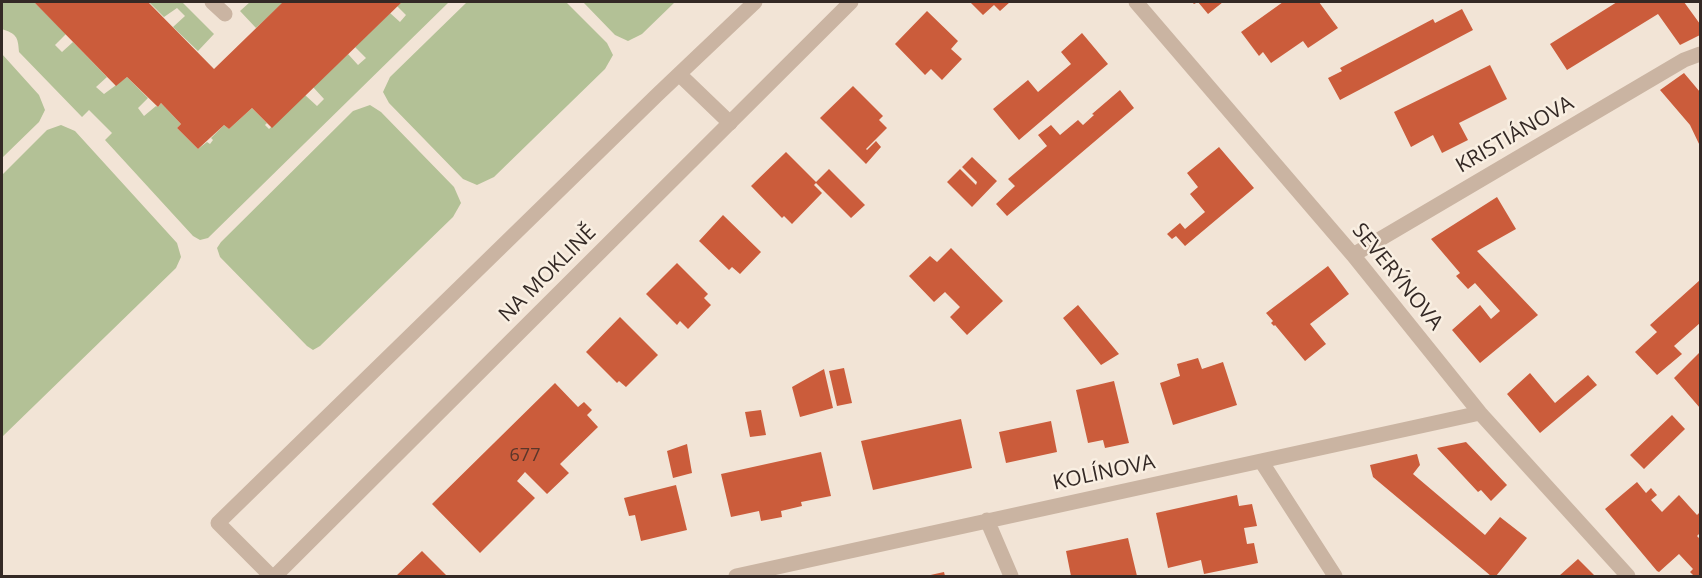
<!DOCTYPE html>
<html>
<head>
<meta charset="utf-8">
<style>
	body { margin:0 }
	#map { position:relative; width:1702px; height:578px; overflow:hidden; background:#f2e4d6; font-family:"Open Sans",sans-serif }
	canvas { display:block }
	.frame { position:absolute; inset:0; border:3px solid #342925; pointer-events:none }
</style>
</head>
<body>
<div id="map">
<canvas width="1702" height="578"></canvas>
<div class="frame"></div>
</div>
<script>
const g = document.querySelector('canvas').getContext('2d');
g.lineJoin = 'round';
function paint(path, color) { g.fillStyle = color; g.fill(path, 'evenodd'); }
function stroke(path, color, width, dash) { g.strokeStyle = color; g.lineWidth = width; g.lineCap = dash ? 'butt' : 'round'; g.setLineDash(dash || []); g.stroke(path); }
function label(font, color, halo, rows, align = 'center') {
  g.font = font + ' "Open Sans",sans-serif'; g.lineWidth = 5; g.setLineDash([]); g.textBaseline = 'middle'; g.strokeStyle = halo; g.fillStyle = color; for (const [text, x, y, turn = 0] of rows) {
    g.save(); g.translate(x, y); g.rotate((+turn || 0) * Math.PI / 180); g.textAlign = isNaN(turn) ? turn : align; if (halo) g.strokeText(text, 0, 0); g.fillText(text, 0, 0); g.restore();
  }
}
paint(new Path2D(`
	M2,2h32l32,32 -11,11 7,7 11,-10 34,35 -11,10 8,7 23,-17 21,21 -10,10 6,8 12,-10 2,1 3,-4 20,21 -4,4 21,21 9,-7 3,2 3,-4 -2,-2 13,-13 5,4 23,-21 15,15 -2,2 4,4 36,-34 12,11 7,-7 -11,-12 35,-33 10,11 8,-7 -11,-11 35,-34 10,9 6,-7 -9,-9 5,-4h47l-241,236 -8,2 -7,-4 -88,-96 7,-7 -23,-23 -7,7 -63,-65c-1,-16 -3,-18 -17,-23z
	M149,2h33l32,32 -16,17 -25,-24 12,-11 -8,-8 -13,9z
	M250,2h34l-28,26 -16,-17z
	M467,2h99l41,41 6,12 -8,14 -111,108 -17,8 -14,-6 -74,-76 -6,-11 7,-15z
	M583,2h92l-33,32 -14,7 -13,-6z
	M2,54l37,41 6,15 -6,12 -37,36z
	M370,105l11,7 73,75 7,16 -8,14 -133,129 -7,4 -6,-4 -87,-89 -3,-9 4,-6 132,-131z
	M61,125l14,6 102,112 4,14 -5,11 -174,169v-262l45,-45z`), '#b3c196');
paint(new Path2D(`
	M34,2h114l66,67 69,-67h119l-130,126 -20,-20 -23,21 -5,-4 -1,1 -25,23 -21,-21 4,-4 -20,-21 -3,4 -31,-30 -11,9z
	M970,2h40l-10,9 -6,-6 -11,10z
	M1192,2h31l-15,12 -10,-12 -4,2z
	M1283,2h36l19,26 -30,20 -5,-7 -32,22 -8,-11 -4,4 -18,-24z
	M1617,2h67l16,22v11l-20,10 -22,-31 -91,56 -17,-26z
	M1462,9l11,21 -133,70 -12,-22 14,-7 -2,-3 93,-49 2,4z
	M927,11l31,30 -7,8 11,10 -20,21 -11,-11 -6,6 -30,-31z
	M1082,33l26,31 -89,76 -26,-31 35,-29 10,12 33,-28 -10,-12z
	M1490,65l17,34 -48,24 9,17 -26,13 -9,-18 -22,12 -17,-35z
	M1684,73l16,19v54l-10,-21 -30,-35z
	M853,86l30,30 -4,4 8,8 -21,21 1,1 9,-9 5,6 -15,17 -46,-46z
	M1120,90l14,18 -127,108 -11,-12 19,-18 -7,-7 39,-33 -9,-11 13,-10 9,10 18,-15 5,5 11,-10 -2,-1z
	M1219,147l35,41 -69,58 -9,-10 -4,3 -5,-5 13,-11 5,6 20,-17 -15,-18 8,-7 -11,-14z
	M786,152l30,30 13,-13 36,36 -14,13 -35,-35 -2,2 8,8 -30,31 -8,-8 -2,2 -31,-32z
	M972,157l25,24 -25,26 -25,-25 13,-13 16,16 1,-3 -15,-15z
	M1497,197l19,32 -39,22 61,64 -58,48 -28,-33 28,-25 11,14 9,-8 -25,-28 -7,6 -12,-13 4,-3 -29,-34z
	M723,215l38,37 -21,22 -8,-7 -3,3 -30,-29z
	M951,248l52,53 -36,34 -17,-18 10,-10 -15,-15 -11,10 -25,-26 21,-20 7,6z
	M677,263l31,31 -4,4 7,7 -23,24 -8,-8 -3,4 -31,-31z
	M1328,266l21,28 -39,30 16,20 -21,17 -30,-36 -1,1 -3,-3 2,-2 -7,-8z
	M1700,280v43l-26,23 8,8 -25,21 -22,-23 22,-20 -7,-7z
	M1078,305l41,49 -18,11 -38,-47z
	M620,317l38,38 -32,32 -7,-6 -2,2 -31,-31z
	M1700,352v56l-26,-30z
	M1198,358l4,11 21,-7 14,43 -64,20 -13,-42 20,-7 -3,-12z
	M844,368l8,35 -15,3 -8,-35z
	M824,369l9,39 -33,9 -8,-30z
	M1530,373l25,30 33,-28 9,10 -57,48 -33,-39z
	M1114,381l15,62 -24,5 -2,-8 -15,3 -12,-53z
	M555,383l23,24 6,-5 8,8 -5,5 11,12 -38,37 9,9 -22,21 -22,-22 -8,9 18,17 -55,55 -48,-49z
	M761,410l5,25 -16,2 -5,-25z
	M1672,415l13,14 -41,40 -14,-14z
	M961,419l11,49 -99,22 -12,-49z
	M1051,421l6,31 -51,11 -7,-31z
	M1466,442l41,43 -16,16 -10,-11 -3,2 -41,-44z
	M687,444l5,29 -19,5 -6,-27z
	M821,452l10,44 -30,6 1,4 -21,5 1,6 -21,4 -2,-10 -28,6 -10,-43z
	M1417,454l3,11 -7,9 72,61 15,-18 27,21 -31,38h-5l-118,-99 -3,-12z
	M1637,482l9,11 5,-5 6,7 -6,5 11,12 17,-17 18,20 3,-3v21l-3,3 3,3v37h-6l-4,-4 3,-3 -14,-15 -20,18 -2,-1 -52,-62z
	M676,485l11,45 -46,11 -6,-26 -6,1 -5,-18z
	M1237,495l2,11 13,-2 5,22 -13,2 3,16 7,-1 4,20 -54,11 -3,-14 -33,8 -12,-55z
	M1128,538l9,38h-66l-5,-25z
	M422,551l25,25h-51z
	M1578,559l17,17h-36z
	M944,572l1,4h-19z`), '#cb5c3b');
stroke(new Path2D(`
	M212,2l13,12
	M680,75l50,48
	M271,576l-53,-53 439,-428 98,-93`), '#cab4a2', 15);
stroke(new Path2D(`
	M1136,2l217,253 127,158 148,163
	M1353,255l331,-195 16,-6
	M1261,461l74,115
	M987,520l24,56
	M275,576l576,-574
	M736,576l744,-163`), '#cab4a2', 15);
label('18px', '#5a362a', null, [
	["677",525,456]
]);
label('21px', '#342925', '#f9efe2', [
	["KRISTIÁNOVA",1515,135,-30],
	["NA MOKLINĚ",548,274,-45],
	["SEVERÝNOVA",1397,277,51],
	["KOLÍNOVA",1104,473,-12]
]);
</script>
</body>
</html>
